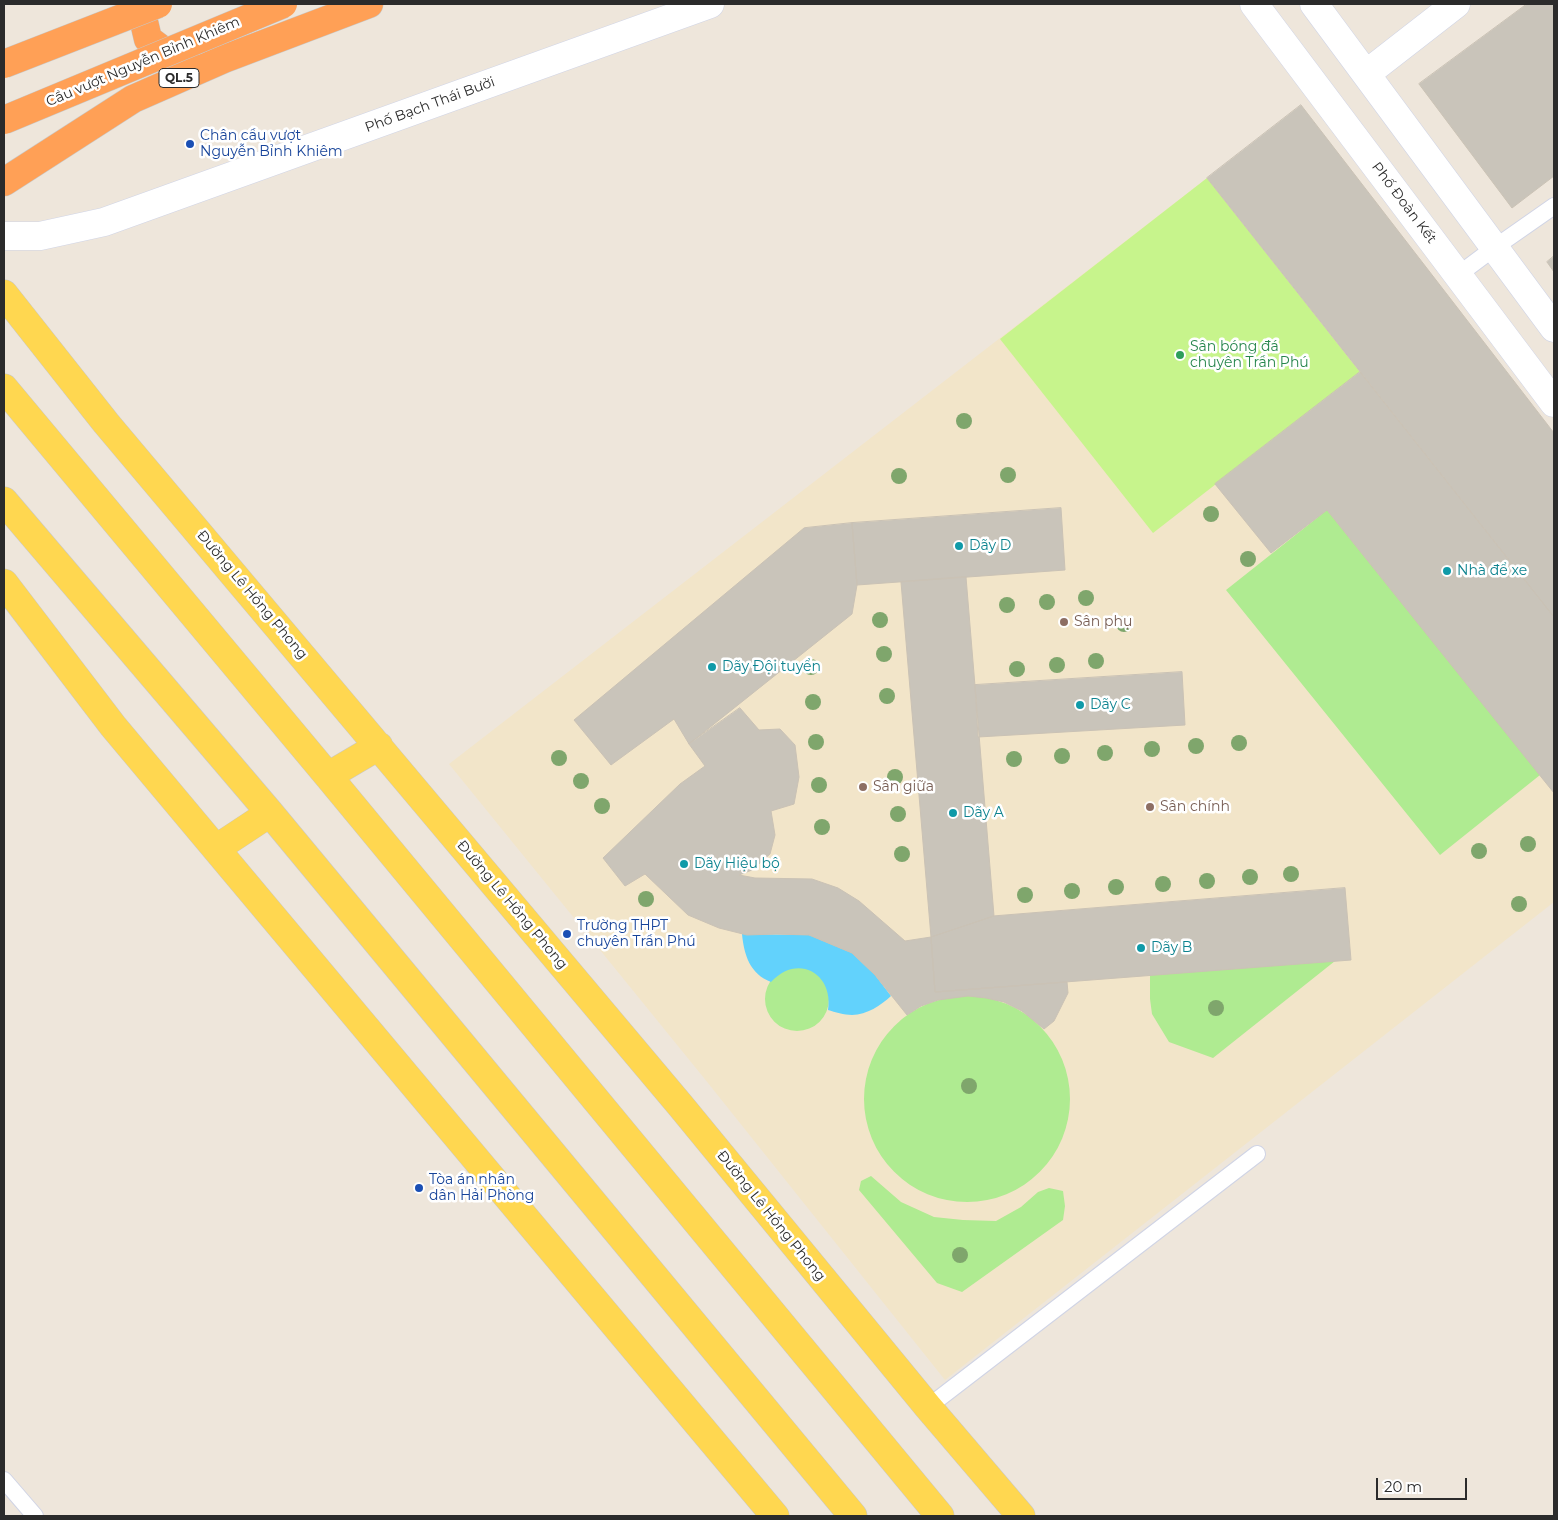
<!DOCTYPE html>
<html>
<head>
<meta charset="utf-8">
<style>
	body { margin:0 }
	#map { position:relative; width:1558px; height:1520px; overflow:hidden; background:#eee6db; font-family:Montserrat,sans-serif }
	canvas { display:block }
	.frame { position:absolute; inset:0; border:5px solid #2b2b2b; pointer-events:none }
	.scale { position:absolute; left:1376px; top:1478px; width:91px; height:22px; box-sizing:border-box; border:2px solid #2b2b2b; border-top:0; padding-left:6px; font-size:15px; line-height:18px; white-space:nowrap; color:#2b2b2b; -webkit-text-stroke:4px #fff; paint-order:stroke }
</style>
</head>
<body>
<div id="map">
<canvas width="1558" height="1520"></canvas>
<div class="frame"></div>
<div class="scale">20 m</div>
</div>
<script>
const g = document.querySelector('canvas').getContext('2d');
g.lineJoin = 'round';
function paint(path, color) { g.fillStyle = color; g.fill(path, 'evenodd'); }
function stroke(path, color, width, dash) { g.strokeStyle = color; g.lineWidth = width; g.lineCap = dash ? 'butt' : 'round'; g.setLineDash(dash || []); g.stroke(path); }
function label(font, color, halo, rows, align = 'center') {
  g.font = font + ' Montserrat,sans-serif'; g.lineWidth = 5; g.setLineDash([]); g.textBaseline = 'middle'; g.strokeStyle = halo; g.fillStyle = color; for (const [text, x, y, turn = 0] of rows) {
    g.save(); g.translate(x, y); g.rotate((+turn || 0) * Math.PI / 180); g.textAlign = isNaN(turn) ? turn : align; if (halo) g.strokeText(text, 0, 0); g.fillText(text, 0, 0); g.restore();
  }
}
paint(new Path2D(`
	M1207,178l347,439v285l-609,478 -237,-297 -259,-319z`), '#f2e5c9');
paint(new Path2D(`
	M1327,510l213,265 -100,80 -214,-265z
	M1335,961l-122,97 -44,-16 -17,-28 -2,-15v-24z
	M765 999a32 32 0 1 1 64 0a32 32 0 1 1-64 0Z
	M864 1099a103 103 0 1 1 206 0a103 103 0 1 1-206 0Z
	M871,1176l30,26 33,15 29,3 33,1 25,-14 17,-15 11,-4 14,3 2,15 -2,14 -101,72 -25,-9 -78,-93 2,-9z`), '#afeb91');
paint(new Path2D(`
	M1207,178l153,194 -207,161 -153,-194z`), '#c7f48c');
paint(new Path2D(`
	M742,934l67,1 43,18 23,22 16,21c-10,9 -24,19 -39,19 -8,0 -17,-3 -24,-5 6,-37 -31,-57 -57,-28 -21,-8 -27,-27 -29,-48z`), '#62d2fc');
const building = new Path2D(`
	M1527,4h27v172l-42,32 -93,-124z
	M1301,105l253,328v184l-347,-439z
	M1554,256v16l-7,-10z
	M1360,372l194,245v176l-227,-283 -56,43 -56,-69z
	M1061,508l4,62 -208,15 -5,-62z
	M852,523l5,62 -5,29 -163,130 -15,-25 -63,46 -37,-45 230,-192z
	M966,577l28,339 -63,21 -30,-355z
	M1182,672l3,53 -207,12 -3,-52z
	M740,708l19,22 21,-1 15,16 4,32 -5,27 -23,7 4,24 -5,19 -18,16 -13,5 16,3 57,1 26,9 21,13 46,40 26,-4 4,55 132,-10 1,11 -14,28 -10,8 -22,-18 -18,-9 -18,-4 -18,-2 -30,4 -17,6 -14,9 -32,-40 -23,-22 -43,-18 -33,-1 -29,1 -28,-7 -31,-13 -43,-41 -20,12 -22,-28 77,-74 25,-18 -16,-22z
	M1345,888l6,72 -416,32 -4,-55 63,-21z`);
paint(building, '#c9c4ba');
stroke(building, '#cac2b5', 1);
const lane = new Path2D(`
	M1458,275l36,-27 60,-42
	M928,1407l329,-253
	M4,1480l31,36`);
const street = new Path2D(`
	M1254,4l300,399
	M1314,4l240,324
	M1366,74l90,-70
	M4,236h36l64,-14 606,-218`);
const primary = new Path2D(`
	M4,294l102,129 574,682 248,302 93,109
	M4,388l324,388 612,740
	M4,501l266,312 583,703
	M4,583l109,143 662,790
	M328,776l51,-30
	M217,848l53,-35`);
const highway = new Path2D(`
	M142,4l-1,5 7,30 28,21h10
	M4,182l129,-83 91,-40 145,-55`);
stroke(lane, '#d0d4e5', 18);
stroke(street, '#d0d4e5', 29);
stroke(primary, '#c8c8c8', 29);
stroke(highway, '#c8c8c8', 29);
stroke(lane, '#fff', 16);
stroke(street, '#fff', 28);
stroke(primary, '#ffd750', 28);
stroke(highway, '#ffa056', 28);
const highwayBridge = new Path2D(`
	M4,64l154,-60
	M4,120l279,-116`);
stroke(highwayBridge, '#c8c8c8', 29, []);
stroke(highwayBridge, '#ffa056', 28);
g.fillStyle = '#7fa66c';
for (const [x, y] of [
	[964,421],
	[1008,475],
	[899,476],
	[1211,514],
	[1248,559],
	[1086,598],
	[1047,602],
	[1007,605],
	[880,620],
	[1124,624],
	[884,654],
	[1096,661],
	[1057,665],
	[811,667],
	[1017,669],
	[887,696],
	[813,702],
	[816,742],
	[1239,743],
	[1196,746],
	[1152,749],
	[1105,753],
	[1062,756],
	[559,758],
	[1014,759],
	[895,777],
	[581,781],
	[819,785],
	[602,806],
	[898,814],
	[822,827],
	[1528,844],
	[1479,851],
	[902,854],
	[1291,874],
	[1250,877],
	[1207,881],
	[1163,884],
	[1116,887],
	[1072,891],
	[1025,895],
	[646,899],
	[1519,904],
	[1216,1008],
	[969,1086],
	[960,1255]
]) { g.beginPath(); g.arc(x, y, 8, 0, 2 * Math.PI); g.fill(); }
for (const [x, y, r, color] of [
	[190,144,5,"#1a4fb4"],
	[1180,355,5,"#2e9e5b"],
	[959,546,5,"#0f9aa8"],
	[1447,571,5,"#0f9aa8"],
	[1064,622,5,"#8d6e63"],
	[712,667,5,"#0f9aa8"],
	[1080,705,5,"#0f9aa8"],
	[863,787,5,"#8d6e63"],
	[1150,807,5,"#8d6e63"],
	[953,813,5,"#0f9aa8"],
	[684,864,5,"#0f9aa8"],
	[567,934,5,"#1a4fb4"],
	[1141,948,5,"#0f9aa8"],
	[419,1188,5,"#1a4fb4"]
]) { const dot = new Path2D(); dot.arc(x, y, r, 0, 2 * Math.PI); g.fillStyle = color; g.fill(dot); stroke(dot, '#fff', 2); }
for (const [x, y, w] of [
	[179,78,40]
]) { const box = new Path2D(); box.roundRect(x - w / 2, y - 9.5, w, 19, 4); g.fillStyle = '#fff'; g.fill(box); stroke(box, '#2b2b2b', 1); }
label('bold 12px', '#2b2b2b', null, [
	["QL.5",179,78]
]);
label('14px', '#2b2b2b', '#fff', [
	["Cầu vượt Nguyễn Bỉnh Khiêm",143,62,-23],
	["Phố Bạch Thái Bưởi",430,105,-20],
	["Phố Đoàn Kết",1404,203,53],
	["Đường Lê Hồng Phong",252,595,50],
	["Đường Lê Hồng Phong",512,905,50],
	["Đường Lê Hồng Phong",771,1216,51]
]);
label('14px', '#164399', '#fff', [
	["Chân cầu vượt",200,136],
	["Nguyễn Bỉnh Khiêm",200,152],
	["Trường THPT",577,926],
	["chuyên Trần Phú",577,942],
	["Tòa án nhân",429,1180],
	["dân Hải Phòng",429,1196]
], 'left');
label('14px', '#27864d', '#fff', [
	["Sân bóng đá",1190,347],
	["chuyên Trần Phú",1190,363]
], 'left');
label('14px', '#0d838f', '#fff', [
	["Dãy D",969,546],
	["Nhà để xe",1457,571],
	["Dãy Đội tuyển",722,667],
	["Dãy C",1090,705],
	["Dãy A",963,813],
	["Dãy Hiệu bộ",694,864],
	["Dãy B",1151,948]
], 'left');
label('14px', '#785e54', '#fff', [
	["Sân phụ",1074,622],
	["Sân giữa",873,787],
	["Sân chính",1160,807]
], 'left');
</script>
</body>
</html>
